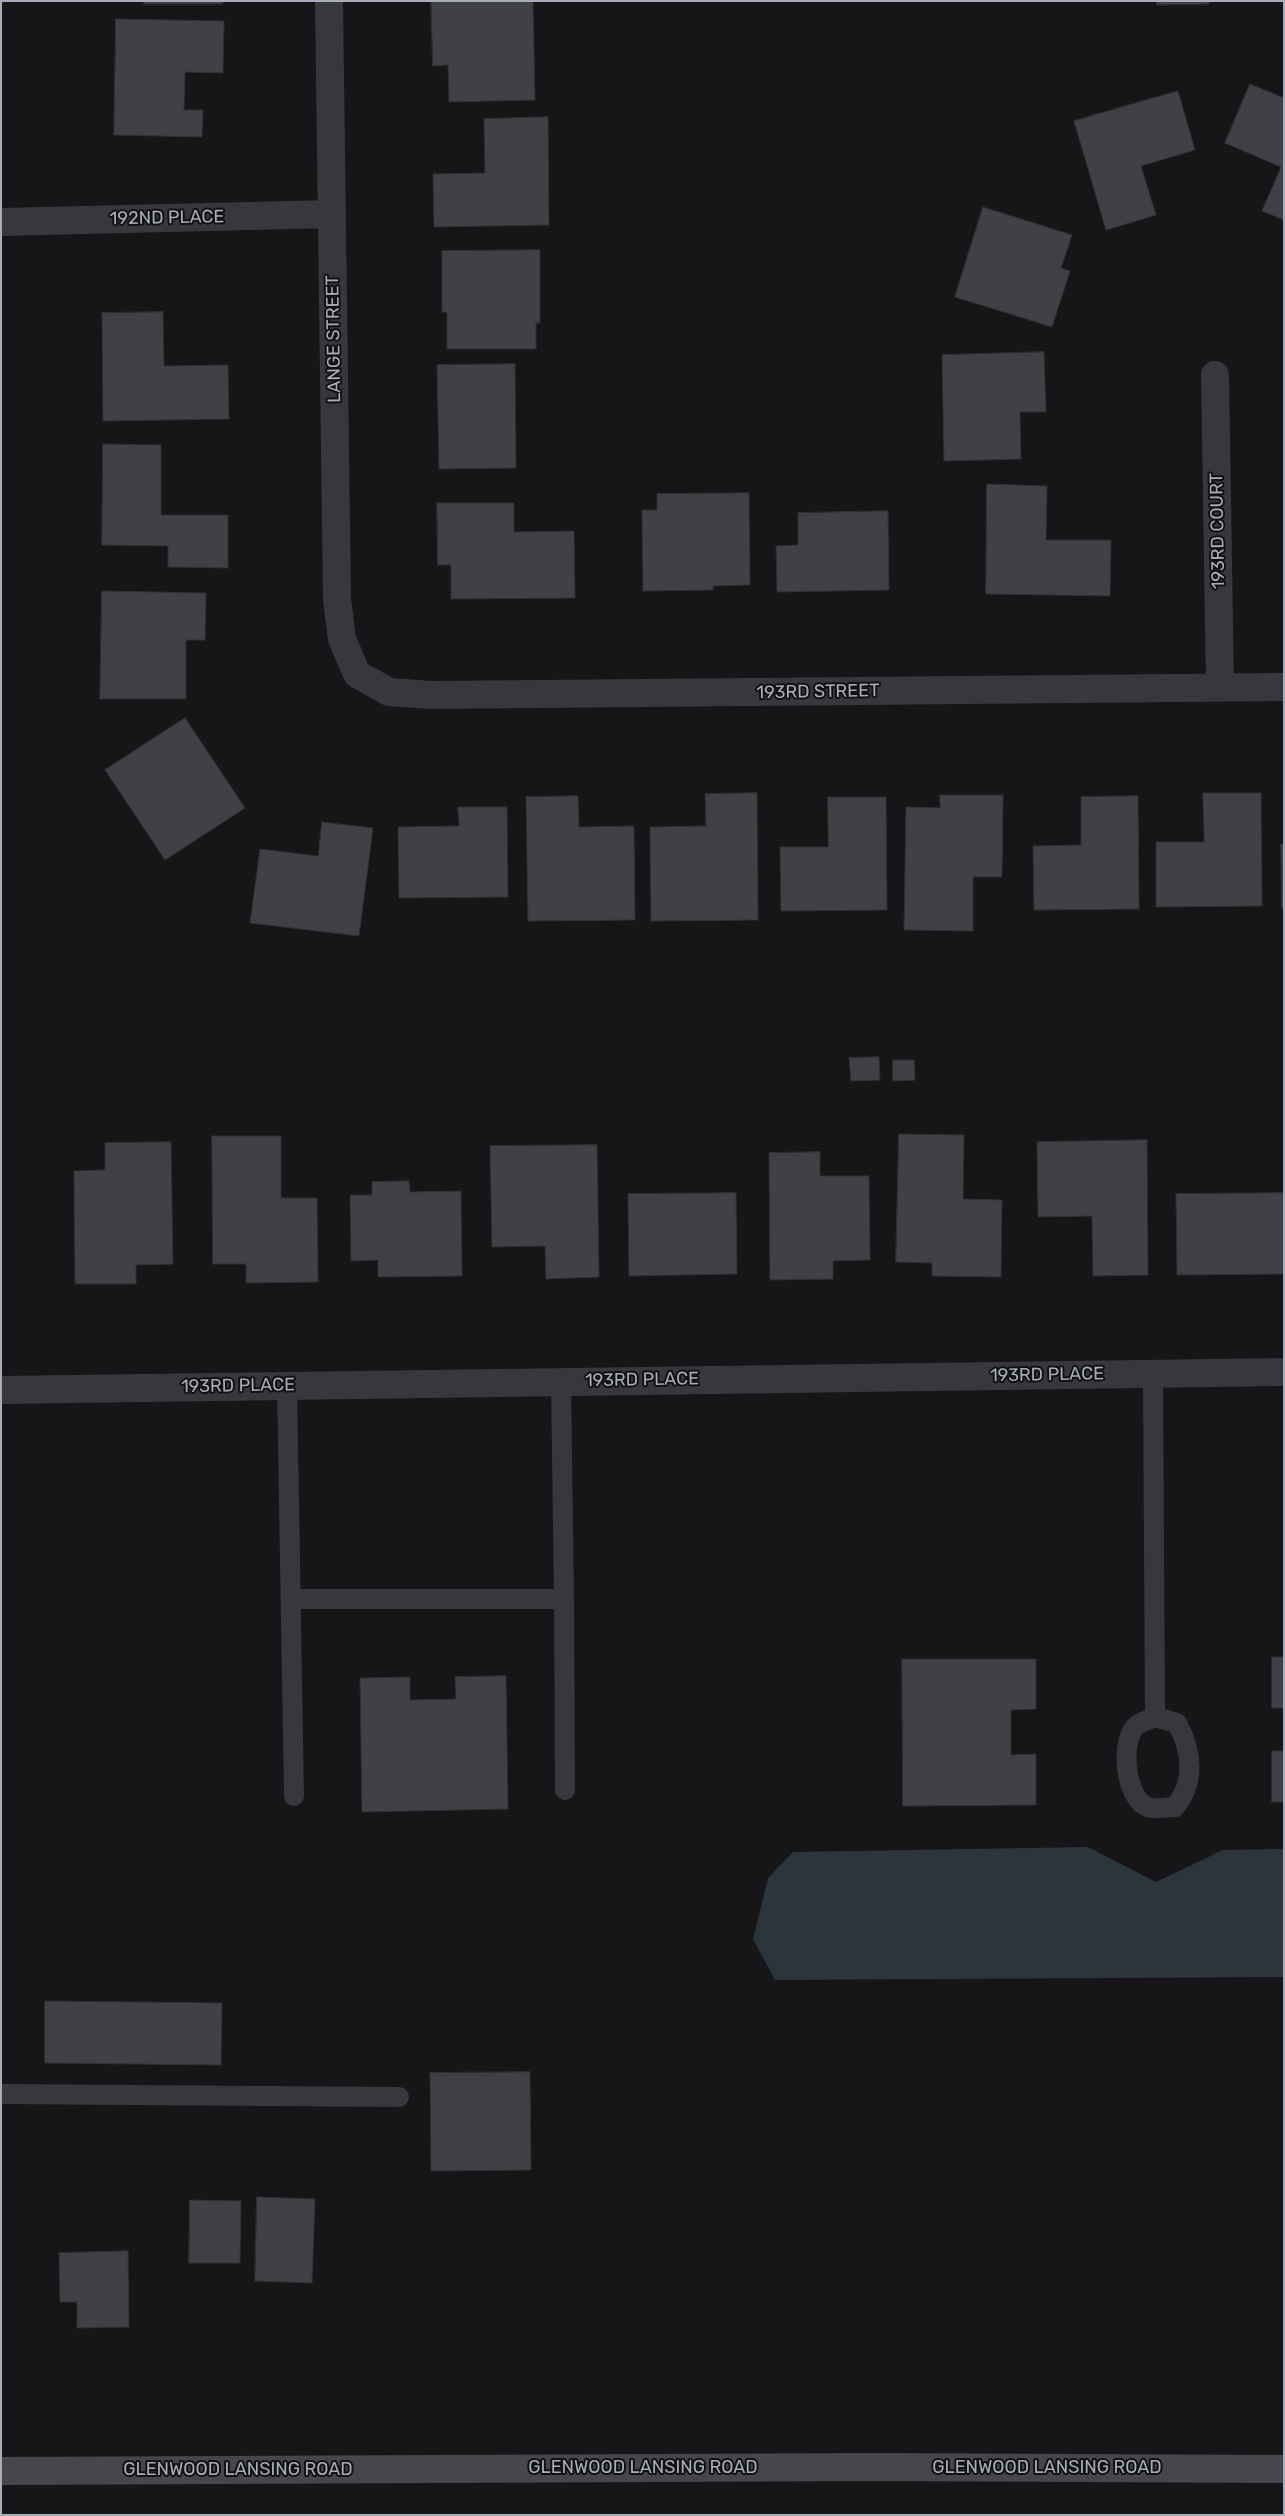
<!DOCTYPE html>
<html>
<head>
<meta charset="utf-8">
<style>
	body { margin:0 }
	#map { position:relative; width:1285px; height:2516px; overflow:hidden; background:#161618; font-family:Rubik,sans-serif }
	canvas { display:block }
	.frame { position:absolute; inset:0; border:2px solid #a8adb8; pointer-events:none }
</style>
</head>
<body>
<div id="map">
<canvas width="1285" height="2516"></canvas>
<div class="frame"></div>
</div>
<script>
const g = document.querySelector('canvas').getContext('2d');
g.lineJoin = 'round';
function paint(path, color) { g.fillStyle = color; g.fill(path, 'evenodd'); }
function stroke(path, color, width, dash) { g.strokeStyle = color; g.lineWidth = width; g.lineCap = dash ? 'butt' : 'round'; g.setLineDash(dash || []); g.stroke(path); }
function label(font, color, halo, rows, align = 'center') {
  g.font = font + ' Rubik,sans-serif'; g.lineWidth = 4; g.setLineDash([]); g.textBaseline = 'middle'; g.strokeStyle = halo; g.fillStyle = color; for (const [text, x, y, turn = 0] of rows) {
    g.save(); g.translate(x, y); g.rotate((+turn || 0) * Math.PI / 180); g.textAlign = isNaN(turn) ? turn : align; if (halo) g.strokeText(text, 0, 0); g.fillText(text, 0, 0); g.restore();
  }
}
paint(new Path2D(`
	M1088,1847l68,35 67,-32 61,-1v128l-509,3 -22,-41 15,-61 25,-26z`), '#2c353c');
const building = new Path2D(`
	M144,1h79v3h-79z
	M431,1h102l2,99 -86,2 -1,-37 -15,1z
	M1157,1h52v3l-52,1z
	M116,19l108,2 -1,52 -38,-1 -1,38h19l-1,27 -88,-2z
	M1250,84l34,14v122l-22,-9 19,-44 -56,-24z
	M1178,91l17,59 -54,16 15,49 -50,15 -32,-109z
	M548,117l1,108 -115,2 -1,-53 52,-1 -1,-54z
	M983,207l89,28 -11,33 9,3 -18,56 -97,-30z
	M540,250v73h-4v26h-89v-37h-5v-61z
	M163,312l1,54 64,-1 1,54 -126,2 -1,-108z
	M1044,352l2,60h-26l1,47 -77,2 -2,-106z
	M515,364l1,104 -77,1 -2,-104z
	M103,444l58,1v70h67v53l-60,-1v-21l-66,-1z
	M987,484l60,2 -1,54h65l-1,56 -124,-2z
	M749,493l1,92 -37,1v4l-70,1 -1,-81h15v-16z
	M437,503h77v29l60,-1 1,67 -124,1v-34h-13z
	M888,511l1,79 -112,2 -1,-46 22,-1v-32z
	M102,591l104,2 -1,47h-19v59h-86z
	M185,718l60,90 -80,52 -60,-90z
	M757,793l1,127 -107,1 -1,-94 56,-1 -1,-32z
	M1203,793h58l1,113 -106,1v-65h48z
	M940,795h63l-1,82h-29v54l-69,-1 2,-123 34,1z
	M578,796l1,31 55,-1 1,94 -107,1 -2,-124z
	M1138,796l1,113 -105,1 -1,-64 48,-1v-48z
	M828,797h58l1,113 -106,1 -1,-64h48z
	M458,807h49l1,90 -109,1 -1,-71 61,-1z
	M322,822l51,6 -14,108 -109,-13 10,-74 58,7z
	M1281,844h3v64h-2z
	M879,1057l1,23 -29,1 -2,-23z
	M893,1060h21l1,20 -22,1z
	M899,1134l65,1 -1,64 39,1 -1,77 -69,-1v-13l-36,-1z
	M212,1136h69v62h36l1,84 -72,1v-19h-33z
	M1147,1140l1,135 -55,1 -1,-60 -54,1 -1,-75z
	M171,1142l2,122 -37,1v19h-61l-1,-113 31,-1v-27z
	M597,1145l2,132 -53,2 -1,-33 -53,1 -2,-101z
	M820,1152v24h49l1,84 -37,1v18l-63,1 -1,-127z
	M409,1181l1,11 51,-1 1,85 -84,1v-17l-27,1 -1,-66h22v-13z
	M736,1193l1,81 -108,2 -1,-82z
	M1284,1193v81l-107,1 -1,-81z
	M1272,1657h12v51h-12z
	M902,1659h134v50l-25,1v45l25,-1v51l-133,1z
	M506,1676l2,133 -146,3 -2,-134 50,-1v23l46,-1 -1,-22z
	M1272,1751h12v51h-12z
	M45,2001l177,2 -1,62 -176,-2z
	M530,2072l1,98 -100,1 -1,-98z
	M257,2197l58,2 -3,84 -57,-2z
	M190,2200l51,1 -1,62h-51z
	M128,2251l1,76 -52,1v-26h-17l-1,-49z`);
paint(building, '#404145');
stroke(building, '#303034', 1);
stroke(new Path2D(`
	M1153,1373l2,344c-5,2 -13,5 -18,8 -18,15 -12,74 11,82 7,3 19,0 27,0 21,-26 17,-56 2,-84l-22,-6
	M287,1385l7,411
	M291,1599h273l-3,-217
	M564,1599l1,191
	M1,2094l398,3`), '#37383d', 20);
stroke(new Path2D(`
	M329,1l8,598 5,40 15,35 32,18 43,3 852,-8
	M1,222l331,-8
	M1215,375l5,313
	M1,1390l1283,-18`), '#37383d', 28);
stroke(new Path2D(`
	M1,2471l874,-4 409,2`), '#45474d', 28);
label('18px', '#a8adb8', '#111113', [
	["192ND PLACE",167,218,-1],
	["LANGE STREET",334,339,-91],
	["193RD COURT",1218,531,-91],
	["193RD STREET",818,692,-1],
	["193RD PLACE",1047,1375,-1],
	["193RD PLACE",642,1380,-1],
	["193RD PLACE",238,1386,-1],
	["GLENWOOD LANSING ROAD",643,2468],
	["GLENWOOD LANSING ROAD",1047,2468],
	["GLENWOOD LANSING ROAD",238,2470]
]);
</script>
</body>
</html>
